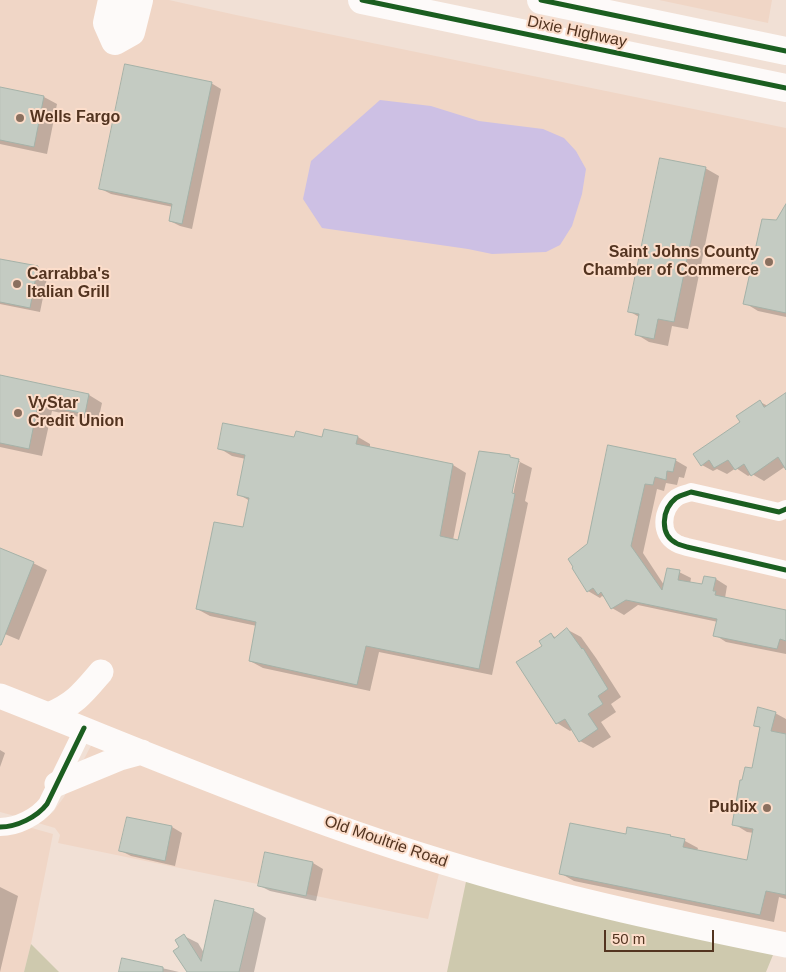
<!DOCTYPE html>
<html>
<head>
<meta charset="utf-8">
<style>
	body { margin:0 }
	#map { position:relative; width:786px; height:972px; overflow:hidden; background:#f1e0d5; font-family:Helvetica,sans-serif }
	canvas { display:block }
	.scale { position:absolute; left:604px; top:930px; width:110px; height:22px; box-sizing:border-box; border:2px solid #533420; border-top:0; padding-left:6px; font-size:15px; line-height:18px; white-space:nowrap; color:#533420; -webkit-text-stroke:4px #fcddca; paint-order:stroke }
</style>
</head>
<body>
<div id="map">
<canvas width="786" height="972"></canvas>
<div class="scale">50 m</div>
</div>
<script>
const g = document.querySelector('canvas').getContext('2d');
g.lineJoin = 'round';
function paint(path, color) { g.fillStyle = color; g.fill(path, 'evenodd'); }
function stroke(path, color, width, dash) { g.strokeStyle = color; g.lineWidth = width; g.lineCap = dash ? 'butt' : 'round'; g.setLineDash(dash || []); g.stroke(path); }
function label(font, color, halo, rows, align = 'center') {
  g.font = font + ' Helvetica,sans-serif'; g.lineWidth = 4; g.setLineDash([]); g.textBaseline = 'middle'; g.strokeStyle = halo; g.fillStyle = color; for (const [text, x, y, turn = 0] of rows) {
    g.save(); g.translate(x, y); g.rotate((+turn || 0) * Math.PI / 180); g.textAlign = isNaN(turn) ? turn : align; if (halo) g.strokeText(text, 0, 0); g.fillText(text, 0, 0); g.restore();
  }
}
paint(new Path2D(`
	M0,0h169l67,15 550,113v809l-316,-74 -380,-141 -90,-35z
	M659,0h113l-4,23z
	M0,704l78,30 -37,67 -12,9 -14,6 -15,-4z
	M94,740l346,129 -12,50 -370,-76 2,-8 -5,-7 -17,-5 15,-11 11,-15z
	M0,819l53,15 -22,110 -7,28h-24z`), '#f0d6c6');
paint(new Path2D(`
	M467,877l308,73 -9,22h-319z
	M31,944l28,28h-35z`), '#cec9ae');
paint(new Path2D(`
	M380,100l51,6 48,15 64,8 21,9 12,13 10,18 -4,25 -10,32 -12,19 -14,7 -54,2 -24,-5 -146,-21 -19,-29 8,-38z`), '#cdc0e4');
paint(new Path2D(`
	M211,83l10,6 -29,140 -12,-3 -10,-5 3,-14 -62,-13 -10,-5z
	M0,88l44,9 13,7 -10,50 -47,-10z
	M705,168l14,8 -31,153 -16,-3 -4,20 -19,-4 -13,-8 3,-17 -10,-6z
	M786,216v101l-28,-6 -13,-8 32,-81z
	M0,260l38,8 10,5 -8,39 -40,-8z
	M0,376l89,19 13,8 -4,18 -46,-10 -10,45 -42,-9z
	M786,394v72l-22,15 -12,-7 -4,2 -12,-8 -9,6 -10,-5 -4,2 -11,-6 58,-63 8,4z
	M358,437l12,7v4l83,17 13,8 -13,67 6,2 51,-85 22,11 -7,33 3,2 -36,172 -113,-23 -9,39 -107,-23 -13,-7 7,-35 -47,-10 -13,-7 47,-80 6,-28 -12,-7 8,-35 -14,-3 -13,-8 76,-9zM518,461h2l-8,39 -3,-1z
	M609,446l66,14 12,7 -3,11 -5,-1 -2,8 -11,-2 -2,8 -7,-2 -14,64 21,32 15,-13 12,6 -1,6 13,2 2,-9 11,2 11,7 -2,12 61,14v42l-60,-12 -11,-7 3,-13 -80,-17 -14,10 -12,-7 -6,-10 -4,-2 -2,2 -12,-7v-46z
	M0,549l33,14 14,7 -28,70 -19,-8z
	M568,630l13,7 15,21 25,39 -10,7 5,8 -15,10 10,15 -18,11 -13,-7 -7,-12 -3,2 -13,-8 -13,-77 7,-12 5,4z
	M775,713l11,6v180l-7,-2 -5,25 -200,-41 -14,-8 67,-37 1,-7 42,7 15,5 13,7 -1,3 51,10 6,-28 -7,-1 -13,-8 19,-55 8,-41 -6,-3z
	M0,750l5,3 -5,14z
	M128,818l44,9 10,6 -7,33 -44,-10 -10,-5z
	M266,854l47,9 10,6 -7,32 -46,-10 -10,-5z
	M0,887l18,9 -18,76z
	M253,910l13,8 -12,54h-66l-7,-24 3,-12 14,7 6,10z
	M123,959l56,13h-59z`), '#0003');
const building = new Path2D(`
	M125,64l87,18 -30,142 -13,-3 3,-17 -73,-15z
	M0,87l44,9 -10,51 -34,-7z
	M660,158l46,9 -32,155 -16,-3 -4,20 -19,-4 4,-21 -11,-2z
	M786,204v109l-43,-9 19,-85 14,1z
	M0,259l38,7 -8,42 -30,-6z
	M0,375l89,19 -4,20 -47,-10 -9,45 -29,-6z
	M786,393v77l-8,-13 -27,19 -7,-12 -9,6 -7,-10 -14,8 -5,-8 -8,6 -8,-12 47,-32 -4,-6 24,-16 4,7z
	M223,423l71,14 2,-6 26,6 2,-8 34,7 -2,8 97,20 -13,72 18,4 21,-89 31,4v2l9,2 -7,34 3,1 -36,175 -113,-23 -9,39 -108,-24 7,-39 -60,-13 18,-87 29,5 6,-29 -12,-3 8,-40 -27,-6z
	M608,445l68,14 -3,13 -6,-1 -1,9 -11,-3 -2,8 -8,-1 -14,62 31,44 5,-22 13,2 -2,10 24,4 2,-8 12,2 -3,13h3l-1,4 71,15v31l-6,-2 -3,10 -64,-13 4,-17 -91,-19 -15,9 -10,-17 -3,3 -5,-7 -6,4 -15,-24 1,-1 -5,-8 19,-15z
	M0,548l34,14 -33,83h-1z
	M567,628l15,21 1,-1 25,41 -10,7 5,8 -15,10 10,15 -19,13 -14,-23 -9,5 -40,-62 26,-16 -3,-5 12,-8 3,5z
	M758,707l18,5 -5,19 15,3v161l-20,-4 -6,24 -201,-41 11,-51 56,11 1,-7 44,8 -1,1 15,3 -2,8 64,13 6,-31 -21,-4 8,-45h2l3,-13 7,1 8,-41 -6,-1z
	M127,817l45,9 -7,35 -46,-10z
	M265,852l48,10 -7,34 -48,-10z
	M215,900l39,9 -15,63h-52l-14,-21 6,-4 -4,-7 9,-6 17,27z
	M122,958l41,9v5h-44z`);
paint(building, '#c4cbc2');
stroke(building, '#a5b2a8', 1);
stroke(new Path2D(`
	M786,509l-7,3 -88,-20c-5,2 -11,3 -15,6 -14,11 -17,36 0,45 3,2 8,3 11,4l99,23
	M0,827c17,0 37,-10 47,-23l37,-76`), '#fdfaf9', 18);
stroke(new Path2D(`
	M0,696c153,60 305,126 463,172 106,32 215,55 323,77
	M49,715c27,-12 34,-22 52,-43
	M57,784l63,-26 22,-6`), '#fdfaf9', 25);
stroke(new Path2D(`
	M112,0l-5,23 8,18 16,-9 8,-32
	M362,0l424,88
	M541,0l245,51`), '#fdfaf9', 28);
stroke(new Path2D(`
	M362,0l424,88
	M541,0l245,51
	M786,509l-7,3 -88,-20c-5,2 -11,3 -15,6 -14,11 -17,36 0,45 3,2 8,3 11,4l99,23
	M0,827c17,0 37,-10 47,-23l37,-76`), '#1b5e20', 5);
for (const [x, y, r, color] of [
	[20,118,5,"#8a705f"],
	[769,262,5,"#8a705f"],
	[17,284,5,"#8a705f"],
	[18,413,5,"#8a705f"],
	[767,808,5,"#8a705f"]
]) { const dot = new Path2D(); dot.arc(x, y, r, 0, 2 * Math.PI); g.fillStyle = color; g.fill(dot); stroke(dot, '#fcddca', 2); }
label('16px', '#533420', '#fcddca', [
	["Dixie Highway",577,32,12],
	["Old Moultrie Road",386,842,19]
]);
label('bold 16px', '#533420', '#fcddca', [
	["Wells Fargo",30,118],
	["Saint Johns County",759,253,"right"],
	["Chamber of Commerce",759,271,"right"],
	["Carrabba's",27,275],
	["Italian Grill",27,293],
	["VyStar",28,404],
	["Credit Union",28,422],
	["Publix",757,808,"right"]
], 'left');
</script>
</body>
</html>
